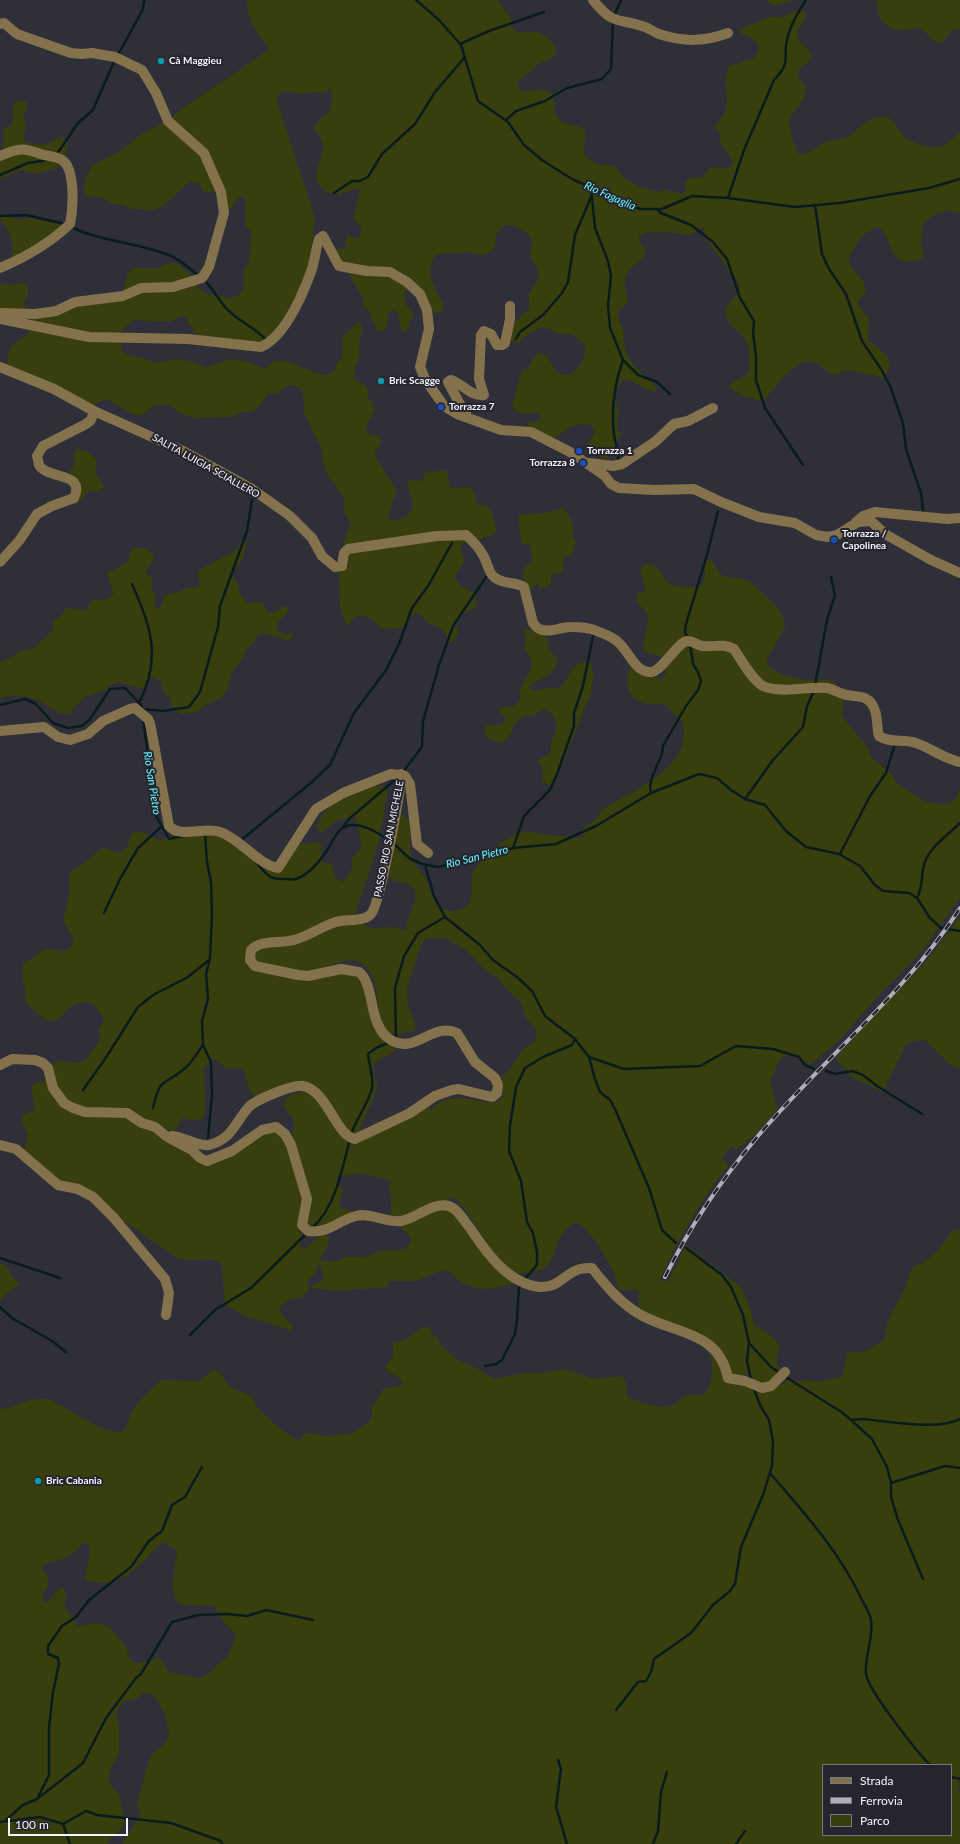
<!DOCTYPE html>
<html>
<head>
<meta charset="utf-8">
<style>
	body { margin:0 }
	#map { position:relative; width:960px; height:1844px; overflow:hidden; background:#2f2f39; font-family:Lato,sans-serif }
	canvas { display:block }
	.legend { position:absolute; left:822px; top:1764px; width:130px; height:72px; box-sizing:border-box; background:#26252f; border:1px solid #787881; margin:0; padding:5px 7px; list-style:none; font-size:12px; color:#f4f4fb }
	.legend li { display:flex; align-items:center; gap:8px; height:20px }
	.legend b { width:20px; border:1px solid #787881 }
	.scale { position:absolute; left:8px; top:1818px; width:120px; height:18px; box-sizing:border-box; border:2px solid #f4f4fb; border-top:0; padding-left:5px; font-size:12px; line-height:14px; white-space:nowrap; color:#f4f4fb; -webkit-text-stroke:3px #26252f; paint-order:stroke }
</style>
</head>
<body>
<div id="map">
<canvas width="960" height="1844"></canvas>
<ul class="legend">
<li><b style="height:5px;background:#84724c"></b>Strada</li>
<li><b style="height:5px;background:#afafb7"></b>Ferrovia</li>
<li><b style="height:11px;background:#383f0d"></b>Parco</li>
</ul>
<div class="scale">100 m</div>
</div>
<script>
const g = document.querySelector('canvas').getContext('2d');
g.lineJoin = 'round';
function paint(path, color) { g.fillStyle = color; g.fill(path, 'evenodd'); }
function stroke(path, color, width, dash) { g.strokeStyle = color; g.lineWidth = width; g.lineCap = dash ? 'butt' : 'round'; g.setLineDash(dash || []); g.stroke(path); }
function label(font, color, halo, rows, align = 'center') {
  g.font = font + ' Lato,sans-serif'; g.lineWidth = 4; g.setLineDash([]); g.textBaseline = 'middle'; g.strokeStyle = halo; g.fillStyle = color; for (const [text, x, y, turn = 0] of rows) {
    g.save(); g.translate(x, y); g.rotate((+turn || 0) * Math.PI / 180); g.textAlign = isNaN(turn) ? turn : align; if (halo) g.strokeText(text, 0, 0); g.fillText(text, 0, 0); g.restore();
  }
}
paint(new Path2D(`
	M247,0h252l1,5 9,9 5,16c11,6 17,-1 26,3 7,3 22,15 14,23 -3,4 -9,5 -13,7 -8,5 -15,12 -22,18l-2,3c6,14 17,3 27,6 14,3 8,17 13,26 5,11 18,7 27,13l2,9 -3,12 1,4 13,10 17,2 12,13 14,8 17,5 8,-2 17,4 3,-3 1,-10 3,-3c14,0 13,1 21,-11l18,1 4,-3 1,-4 -13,-18v-9l-5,-7c5,-8 12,-15 12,-26 0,-15 -4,-20 2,-35l26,-8 4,-9 -3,-8 -19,-10 31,-14h13l21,-8 5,7 -9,14v9l12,12 2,8 -13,11 -1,9 7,5c3,21 -15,26 -16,40 0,4 7,26 9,30 14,0 18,-8 30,-13 6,-2 15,-1 21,-5 11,-7 21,-21 36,-19 10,1 13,13 19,19 9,8 28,15 40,9 6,-3 11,-9 16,-14v82l-14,-2 -12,4 -9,7 -2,3 -2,17 3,16c-41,16 -29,-28 -48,-31l-14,9 -12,18c-4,18 14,18 16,37l-8,10v5l11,12 -1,19 1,4 17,14 4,8 -4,15 -40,-8 -12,5c-8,-3 -13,-11 -21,-13 -20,-4 -38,27 -50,39l-21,-5 -13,-9c5,-8 14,-8 20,-15 1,-5 1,-23 -1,-28 -5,-12 -27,-21 -22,-36 3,-7 11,-11 13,-18 0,-9 -4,-10 -9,-16 -4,-6 -7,-13 -12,-19 -6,-10 -15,-15 -14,-28l-15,8 -26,-3 -18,1 -7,4 8,15 -3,8c-11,5 -20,13 -18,26 1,10 4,7 2,18l-8,6 -1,9c10,15 3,20 8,33 6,15 20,24 31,35l-1,4c-12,1 -19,-10 -32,-12 -5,7 -10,13 -8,23 0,3 3,6 3,9 -2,11 -4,12 2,24l-14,24 -16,-5 -5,-8 9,-14 -5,-7c-21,-4 -23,9 -40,14l-23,-12 3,-5 9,-1 2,-8 -18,1 -8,-3 -3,-7 10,-33 7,-4 3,-8 7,-6 8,2c8,12 6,21 24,20 9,-12 15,-13 14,-30l-13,-11h-15l-7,-5 -9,-2 -8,4 -14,11h-9c-2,-14 8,-24 19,-32v-17l9,-13v-9l-8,-15 2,-16 -5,-7 -15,-8 -9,1 -6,7 -3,17c-10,6 -15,7 -25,1 -11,4 -22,1 -34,4 -11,18 0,33 9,49l-3,8 -9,1c-10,-20 -14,-33 -35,-44l-2,2 -20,-1 -35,-8 -8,-13h15l-2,-7 2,-6 11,2 3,-4v-6l-8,-10 7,-28 -2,-2c-13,4 -23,11 -35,1 -17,-15 4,-30 -1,-47 -2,-4 -5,-9 -8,-13 4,-12 12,-11 16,-20 3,-7 1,-15 1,-23l-4,5 -4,2 -9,-1 -13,2 -17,-3 -7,5 1,8 37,114 -6,46 -5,14 -19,40 -15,18 -10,6 -6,1 -52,-6 -8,-5 -8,-15 -4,-1 -12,6 -36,-2 -11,9 -2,21 7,5 12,2 16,6 21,-4 13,2 17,6 20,-7 9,-1 13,3 16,7c21,-26 49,18 69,2l3,-8 6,-7 -1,-19 18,-16 3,9 -4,12 1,13 -5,12 -1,9 1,4 12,6 2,13 4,3 -1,4 3,3 -9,20 1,4 4,3 8,-1 2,7 -2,5 -4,2 1,8 20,33c0,10 -9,20 -7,30 8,2 17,-2 22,-9l2,-8 -6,-20 4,-3 12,1 2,-8 19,-3 3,1 3,17 16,-1 8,3 3,14 8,1 6,5 6,21c-6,7 -13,4 -19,10l-10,-1 -8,6 5,15 -10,14c2,10 9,13 18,17l5,12c-7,8 -15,6 -22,19l2,12 -5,6 -4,2 -5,-13 -16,-7 -9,-10 -7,2 -3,8 -6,5 -22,1 -9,-10 -12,-4 -8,5 -5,7 -7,-21 -1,-35 10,-7 -5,-18 2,-12 5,-11 -7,-11v-12l-1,-4 -16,-21 -5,-17v-8l-18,-37 -1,-21 -6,-6c-10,-3 -11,2 -19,7l-10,1 -7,10 -6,6 -4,2h-9l-12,5 -38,1 -12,-5 -11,-8h-13l-15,11 -9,-2 -25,-15 -12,5h-5l-82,-37c-1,-4 0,-6 0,-10 1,-14 9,-15 20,-22l1,-8 -9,-8 54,-13 47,-7 7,-26c8,-10 18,-3 29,-5 7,-1 12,-6 18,-5 8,2 11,11 18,12l3,9 9,10 13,1 12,4 12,-6 2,-12 -1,-12 6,-6c1,-10 2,-21 2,-32l-6,-6 1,-25 -2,-3 -6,1 -7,11 -4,1 -7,-33 -49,-58 6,-7 93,-63c-14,-19 -22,-23 -23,-49z
	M766,0h29l-22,6z
	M877,0h83v30l-7,-1 -10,14c-16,-2 -13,-10 -23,-14 -6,-2 -10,1 -16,1 -18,1 -29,-13 -27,-30z
	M16,101h9l3,3 -4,12 2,13 -3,9 2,4 18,3 19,-8c9,5 5,13 2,21l-64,-6 3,-3 1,-18 9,-9v-18z
	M163,122l35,27 20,41 -13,3 -7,-10 -9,-1 -27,25 -8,3 -23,-1 -8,-4 -13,-2 -7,-5 -17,-2c-5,-8 2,-26 8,-32l27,-13 16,-14z
	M12,152l49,9 -3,6 -4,2 -17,5 -16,-4 -21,9v-21z
	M1,216l21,4 9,-2 17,4h18l1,2 -55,36c3,-14 -2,-31 -12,-40z
	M351,273l36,2 24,12 -7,5 2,6 -1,6 9,10 -1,4 -4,2 1,6 -4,6h-4l-4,-18 -4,-4 -6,2c-2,8 3,16 -7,20l-4,-2 -7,-14 1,-3 -7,-6 -1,-9 -14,-23z
	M0,283l8,2 17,-2 3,2v9l-4,8 2,9h-26z
	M77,449l9,2 10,8v14l8,14 -6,5 -9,-1 -11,12 -8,1 6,-5 -6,-29 4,-4v-13z
	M563,508c11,10 10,18 10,31l3,3 -5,16 -7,-4 -1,18 -12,3v8l-3,4 -9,2 -1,-5 -5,1v4l-4,-1 -2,-6 -3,-1 -1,-11 3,-1 -1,-4 8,-2 -4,-19 -7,1 -4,-30 26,-2z
	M242,540l4,2 -3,17 -11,14 1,4 5,7 2,9 7,10 15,-1 6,11h5l11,-7 3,1 1,4c-7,11 -16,10 -6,24l12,-2 -5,8 -25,-8 -8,4 -1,4 -9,9 -4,9 -11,15 -3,13 -6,11 -13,5 -10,8 -18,3 -8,-5 -4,-12 -6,-5 -1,-10 -11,-5 -7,12 -26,-7 -5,2 -7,5 -22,9 -15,16c-15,0 -16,-6 -28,-12 -13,-8 -27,-7 -41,-4v-35l19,-11 16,-5 18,-17v-9l10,-7 1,-5 8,-1 13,3 8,-11 13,-1 8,-5 -7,-21 2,-4 4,2 15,-10 4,-13h14l4,3 4,7 -9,15 7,4v13l4,6 -2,9 3,3 4,-1 4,-12 17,-4 3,-3 13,-1 2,-5 -2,-8 1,-4 38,-20z
	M705,560l8,1c9,23 18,13 35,20 5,2 29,25 32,30 3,4 4,10 6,14l-20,37c12,18 47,20 67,17l10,20 -1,17 26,32 3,9 20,16 4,8 7,6 22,14 18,4 8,-2 7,-6 3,-9v109l-36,52 -46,47 -39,44 -28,24 -24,-9 -7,4 -10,23 8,26 -24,28 -18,14 -5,-4 -9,12 7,7c-28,34 -51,74 -69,115l8,2 18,-37 56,43 9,22 3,15 14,8 12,12 -4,17 7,11 -16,11 -9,-2 -10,-8 -8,2 -9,-2 -7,-17 -80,-45 -6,-6 1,-14 -4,-2h-15c-4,-5 -4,-12 -6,-17 -7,-14 -24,-45 -38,-51 -25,12 -17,40 -33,47 -8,3 -17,4 -25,5 -26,-12 -42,-54 -61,-74l-8,-3 -2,3 -39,18 -17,-1v-20l-2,-9 3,-7c-12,-3 -26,-8 -38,-7 -7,0 -11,4 -18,2l7,15 -4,13 1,4 12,3v4l-36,17 -9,-8 4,-29 -19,-57c1,-6 3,-10 2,-16 -1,-4 -5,-7 -7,-11 -9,-14 7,-18 18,-20l11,6 36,49 36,-18h5l2,-4 33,-19 2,5c29,-23 38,-5 68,-8l5,-6 -1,-10 -3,-6 8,-8 15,-21 14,-11 1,-9 -11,-13 -5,-16 -18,-17 -5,-7 -14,-9 -18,-19 -22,-12h-17l-6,7 -14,44 1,17 7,16v9l-17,3 -9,-2c-3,-4 -7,-8 -8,-13 -4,-14 -4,-39 -13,-50 -15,-19 -38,-1 -56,2 -15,1 -45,-3 -57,-11v-9l11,-4 27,-2 50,-20 19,-1 10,4 17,-1 17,3c1,-21 28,-45 -13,-49l-4,-7 4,-16 -5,-5 10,-33 5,-6c12,10 5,27 8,40 1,10 7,14 12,21 11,15 5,31 28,36 7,1 15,-3 18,-8 6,-10 -1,-23 5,-33 10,-14 35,-38 53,-39 7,0 14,3 21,4 12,2 24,0 36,4l-3,-9 16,-12 4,-8c32,-20 95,-43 81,-89 -3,-3 -7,-5 -10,-8 -2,-2 -2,-6 -6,-7 -5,-3 -13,-1 -19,-2 -18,-3 -24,-20 -17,-36l31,12 5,-7 -4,-16 -18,-5c-4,-20 15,-35 -7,-49v-9l9,-3 -5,-17 1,-9 10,-1c7,4 9,10 15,17 7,8 24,7 34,5l4,-8z
	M522,628l17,5 6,4 5,7 -3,3 2,4 7,5 2,4c-6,21 -17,14 -29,28l3,3 13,-3h14c12,-8 10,-30 32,-25l3,13 -3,17 -37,92 -4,1 -8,-5 1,-13 -6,-7 3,-3 9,-3 2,-3v-9l6,-17 -5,-13 -8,-4 -11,7h-9l-10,8 -2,8 -9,12 -16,-6c-3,-5 -3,-8 0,-13h13l4,-2 1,-5 -8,-9 4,-2 13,-1 6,-6c0,-5 -1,-9 1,-13 5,-12 18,-23 4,-36l1,-13z
	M375,786h9l3,2v8l-9,49 -23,69 -64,23 -23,1 -21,24 3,5 11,5 94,1 8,11 9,37 23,27 -2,4c-5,5 -14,5 -18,11 -7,10 3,15 2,24 -4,17 -14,29 -18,46l-10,2 -33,-46 -41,1 -20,6c-11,-7 -5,-20 -15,-29l-14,2 -9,-9 -5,-1 -8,10c-2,14 6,37 -1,49l-8,3 -13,-3 -6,12 -4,1 -28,-10 -66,-15 -11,-6 -8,-9 -7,-23v-4l8,-4 13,3 9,-1 3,-2 15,-20 -1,-9 5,-12 -10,-14c-22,-8 -24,5 -38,16h-10l-20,-18 -1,-17 -3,-7 1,-16c22,-10 13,-17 41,-12l7,-4 3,-7 -11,-19 7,-31 -1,-17 20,-14 13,-11c4,0 8,2 12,4 12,4 15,-11 18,-19 10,-5 19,3 28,8l13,-6 45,-2 56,37 23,-25 21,-3 4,3 -1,16 11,4 3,13 8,4 9,-14v-9l10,-13c-1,-4 -5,-26 -7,-29l-17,3 -18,13 -4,-7c4,-6 8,-14 13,-19 7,-7 35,-18 46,-21z
	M960,916v153l-11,-5 -25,-25 -18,5 -23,48 -28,-13 -20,-21 96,-102z
	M48,1079l16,27 58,9 61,34 18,14 67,-31 11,1 4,3c7,21 30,65 14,85l5,16 -2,8 3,4 19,-14h4l4,3 -4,12 -7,10 17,2 9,-5h20l17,-7 9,1 13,-2 6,-5 1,-4 -1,-4 -10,-8 1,-4 39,-16 13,3 64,71c-20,7 -41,12 -60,-3 -6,-4 -6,-9 -15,-9l-25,11h-25l-4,2 -1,4 -49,4 -28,-3 -8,10c-8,-1 -19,4 -23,11l4,7 9,9v6l-47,-15 -20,-11 -3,-38 -3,-5c-10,-6 -28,1 -41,-4l-69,-47 -45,-26 -40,-35 4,-16 -6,-11v-8l12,-4c2,-8 -6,-24 1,-28 4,-2 9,-1 13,-4zM319,1262l5,16 -14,10 -3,-3c2,-11 11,-9 12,-23z
	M952,1230h8v540l-2,22h2v52h-838l19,-30 -4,-10 9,-34 6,-16 9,-7 8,-11c0,-10 -9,-43 -22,-43 -5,0 -7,4 -11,6 -4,2 -9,1 -13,3l-7,10 3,16v25l-8,14 -3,14 11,13 6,28 -4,8 -10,7 -4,7h-107v-435c16,0 28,-13 48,-10 4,1 9,5 13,7 17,8 41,26 59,26 8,-3 7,-11 11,-18 6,-13 20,-24 30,-34l37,1 17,-12 7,5 6,12 23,10 9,15 23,20 16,10 4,-7 8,-1 13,3 27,-2 19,-13 2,-4v-9l11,-19 17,-3 3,-3 -5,-6 -11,-6 -2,-4 8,-11v-13l12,-3 18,-13h7l1,6 7,6 3,7 17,14 15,6 21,13 30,-6h18l22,-4 30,10 28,-3 4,7 1,14c14,5 28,12 43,9 5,-1 10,-7 15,-10 6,-3 13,1 18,-2 11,-6 11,-31 6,-40l9,5 5,16 52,13 14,-8 30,1 23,-4 5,-24 19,-2 18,-11 4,-19 15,-29 9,-24c21,-10 28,-18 40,-38zM163,1542l14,9c-1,17 -9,36 0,51l8,3 29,1 9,16 13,13 -8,21 -24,21 -5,1 -30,-6 -9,-14 -22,5 -5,-1 -3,-4 -5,-13 -17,-19 -13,-3 -17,3 -14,-22 3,-8 -3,-8h-4l-13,14h-4v-8l6,-11 -2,-8 -6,-6 2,-4 25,-8 16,-14h4l2,9 -5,26 2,3c8,1 18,3 25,1 22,-5 34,-27 51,-40zM823,1765h128v70h-128z
	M0,1263l8,4 4,10 9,7 -18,12 -3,5z`), '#383f0d');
stroke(new Path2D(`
	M416,0l23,20 22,25 17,56 30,21 16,23 18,15 30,19 68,30h22l30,-13 36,2 67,9 45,-4 89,-15 31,-9
	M614,16l7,-16
	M460,44l29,-13 55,-19
	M118,55l25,-46 1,-9
	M506,120l10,-9 29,-10 22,-13 35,-9 9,-10 2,-48
	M57,154l21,-31 15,-13 22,-51
	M0,175l28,-12 19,-3
	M591,188l4,40 13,33 3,15 -3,30 2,22 13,32c-9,25 -12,48 -9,74 1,9 5,15 4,25
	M334,193l18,-12h8l8,-4 14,-23 33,-30 20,-32 30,-35
	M728,198l16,-48 30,-70c19,-20 8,-20 13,-40 3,-15 11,-28 19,-40
	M815,205l7,49 7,15 17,25 16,47 19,28 10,19 12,35 3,26 15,44 2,18
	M658,210l3,3 30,12 22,17 14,17 13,39 14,23 -1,12 3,24v23l9,28 38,57
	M0,216l26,-1 39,9
	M71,227c29,14 62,15 92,26 14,4 25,14 36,23
	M203,279c11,10 16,23 26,32 11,11 27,17 37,29
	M516,339l4,-7 23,-17 19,-22 6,-11 7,-47 16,-38
	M623,360l15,15 19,7 13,12
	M132,584c19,43 30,74 7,119
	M688,639l-3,-7 1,-8 21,-69 11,-44
	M815,686l12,-66 8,-25 -4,-18
	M0,705l25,-6 11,5 17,19 15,5 14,-2 8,-7 20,-30 15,-1 16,17 1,4
	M142,709l21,2 26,-4 11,-15 18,-65 2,-21 27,-75 5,-31
	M143,718l13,98 13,23 15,-3
	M402,773l20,-26 1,-26 16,-56 14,-39 33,-49
	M651,793l-1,-7 2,-9 10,-23 1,-8 23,-40 12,-16 3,-9 -3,-9 -5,-8 -3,-20
	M745,799l28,-39 30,-33 4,-21 7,-15
	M343,827l6,-8 48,-41
	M240,841l72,-59 18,-17 24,-52 32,-43 13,-26 13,-36 16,-22 24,-43
	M393,843l16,15 13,6 16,3 35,-7 40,-12 43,-4 40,-18 55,-33 48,-19 18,4 14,12 14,9 20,6 21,26 20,16 33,7 21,12 15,19 8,6 26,2 8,5 13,20 11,10 19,3
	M513,848l11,-32 26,-26 7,-16 17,-48v-13l9,-27 10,-50
	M840,854l30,-58 16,-23 9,-29
	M256,862c11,13 13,18 31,17 2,0 6,1 9,0 11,-3 24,-18 30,-27 6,-8 10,-23 21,-26 15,-4 29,6 40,13
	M425,865l9,31 11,21 35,28 13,15 24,17 15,14 13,25 30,23 14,18 6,22 5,13 10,8 5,9 34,79 13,42 14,13
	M917,898c7,-13 3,-23 8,-36 5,-15 24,-28 35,-39
	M104,913l16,-34 18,-31 23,-21
	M396,1039l-1,-51 9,-32 14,-23 27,-16
	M203,1045l8,17 1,33 -4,43
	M589,1057l35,12 76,-3 36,-20 37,3 26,8 6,8 9,4
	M826,1071l10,3 16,-3 11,4 14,11 45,28
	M83,1090l22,-31 33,-52 15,-12 35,-18 21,-17
	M153,1108c7,-30 8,-21 30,-38 8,-6 14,-17 20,-25l-1,-24 6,-22 -2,-25 4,-16 2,-43 -1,-33 -4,-20 -2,-28
	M351,1135c5,-17 17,-30 21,-47 2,-9 -3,-24 -4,-34l8,-6 14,-6
	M313,1227c23,-21 29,-58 37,-88
	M686,1248l36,27 9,12 12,28 6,28 22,24 9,6
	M0,1258l60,20
	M524,1280l13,-15v-13l-4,-19 -6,-11 -6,-41 -12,-30 1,-25 6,-39 9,-19 18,-11 29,-12 3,-6
	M0,1307l12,11 40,23 14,11
	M190,1335l25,-25 36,-22 55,-54
	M749,1343l-2,18 4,19
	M485,1366l11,-2 6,-4 13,-26 2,-14 2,-34 2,-3
	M784,1376l59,37 29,26 15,28 4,16v14l7,23 25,59
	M852,1420l10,-1c27,2 74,12 98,0
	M770,1473c34,40 70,79 92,127 3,6 8,13 9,20 3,15 -7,40 -5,54 2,16 51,78 64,91
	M891,1483l54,-17 15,2
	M616,1710l22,-28 8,-1 5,-9 3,-13 37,-26 22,-28 17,-14 5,-7 6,-37 22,-52 9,-29 1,-25 -4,-21 -9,-15 -7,-18
	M558,1760l3,9 -5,38 11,37
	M951,1777l9,2
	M37,1799l12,-24v-47l4,-36 6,-28 -1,-6 -10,-4v-8l14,-20 14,-9 13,-17 42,-33 18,-26 13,-10 10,-26 13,-8 17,-30
	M6,1820l17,-15 14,-6 46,-36 23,-45 30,-40 5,-4 31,-52 26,-7 29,-1 20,2 19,-6 47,10
	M0,1822l40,-5 23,7 23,-13 11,4 74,8 50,18 1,3
	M63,1824l7,20
	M653,1844l5,-13 3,-39 6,-20
	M736,1844l9,-13`), '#091c1d', 2.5);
stroke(new Path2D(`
	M593,0c22,27 24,17 52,27 5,2 9,5 14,7 24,8 45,8 69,-1
	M0,24l4,-1 13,11 54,19 11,1 10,-1 23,4 27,13 14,23 12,28 36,32 17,39 3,21 -15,54 -7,11 -29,9 -32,1 -18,8 -48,6 -19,9 -21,3 -35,-1
	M0,156c20,-9 24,-8 44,-1 5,1 13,2 18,5 14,9 11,50 8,64 -21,20 -44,33 -70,44
	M0,319l89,18 99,2 73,8c25,-11 42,-53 51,-78 3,-10 4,-21 7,-30l4,-3 16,30 28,5 23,1 17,10 13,12 7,16 2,19 -9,38 5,12 19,27 13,8 44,16 30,2 39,20 35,24 6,8 8,4 35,2 40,-1 27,13 38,15 36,6 21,12 12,2 9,-2 21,-13 13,-1 14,13 46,26 29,13
	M0,367l54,22 40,22 87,39 71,39 38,27 22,22 10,18 13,11 7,-1 2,-13 4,-4 89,-13 29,-1c7,6 14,14 18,22 4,7 4,15 10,20 9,8 21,4 30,10l9,36c10,15 26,3 39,4 8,0 18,1 25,4 7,3 16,6 21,11 11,9 17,31 33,30 10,0 26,-29 36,-31 7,0 11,5 17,5 12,1 19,-3 30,3 6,9 19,32 29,37 18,8 45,0 64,2 7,1 13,6 20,7 9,2 19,0 25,9 7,10 4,23 7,32 12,8 24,2 37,7 15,5 28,16 44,19
	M465,417l1,-5 -5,-6 -13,-24 3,-2c11,3 20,17 33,15l-5,-16 2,-44 3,-4 7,3 6,11h5l3,-2 5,-24v-13
	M589,463l24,3 9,-2 34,-23 18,-17 14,-3 25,-13
	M856,522l7,-6 12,-4 72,7 13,-1
	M0,562l19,-21 18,-27 15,-8 22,-8c12,-27 -27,-18 -35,-33 -1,-3 -1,-7 -2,-9l6,-10 43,-22 5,-4 3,-9
	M0,731l44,-4 14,10 12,3 18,-6 15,-13 27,-12 5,-1 13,11 2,4 19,103c12,13 35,0 51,6 21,7 37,32 58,36l38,-59 27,-16 48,-19 14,2 5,8 7,60 11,9
	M0,1065l12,-6 23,1 8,3 5,5 5,20 11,15 9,5 12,4 42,1 15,10 13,4 11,9 26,14 8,8 7,3 25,-10 30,-21 14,-3 9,7 6,11 16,54 -5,26 6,6c20,3 29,-10 48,-15 14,-4 30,7 45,5 15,-2 32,-20 48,-15 9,3 15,15 21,22 16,24 38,56 70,59 19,1 25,-14 40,-18 4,-1 9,-1 12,-1 14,18 29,36 49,47 34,19 78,16 87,63l17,3 17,7 9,-2 14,-14
	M172,1136c13,1 27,11 37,9 22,-5 26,-22 39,-37 6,-8 46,-24 55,-22 25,5 32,49 52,53l55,-26 25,-17 17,-6 7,-1 33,8 5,-4 1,-8 -3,-7 -20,-16 -18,-29c-24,-12 -42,22 -66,7 -24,-14 -15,-55 -32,-68l-18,-3 -33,7 -10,-1 -43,-9 -5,-6 1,-10c10,-11 29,-6 43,-10 15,-4 28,-14 42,-18 10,-3 28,0 35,-8 9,-10 30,-122 30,-140
	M0,1145l16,4 42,36 20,4 15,8 21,21 51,61 4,14 -3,22`), '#84724c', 10);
const rail = new Path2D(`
	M665,1277c25,-51 56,-97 93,-141 65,-77 147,-142 202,-228`);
stroke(rail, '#afafb7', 4);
stroke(rail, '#26252f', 2.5, [8]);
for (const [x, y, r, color] of [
	[161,61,4,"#0f9aa8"],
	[381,381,4,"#0f9aa8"],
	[441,407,4,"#1a4fb4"],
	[579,451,4,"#1a4fb4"],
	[583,463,4,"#1a4fb4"],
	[834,540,4,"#1a4fb4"],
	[38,1481,4,"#0f9aa8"]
]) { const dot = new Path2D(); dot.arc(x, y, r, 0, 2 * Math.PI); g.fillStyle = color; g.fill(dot); stroke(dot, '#26252f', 1.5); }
label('bold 10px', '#f4f4fb', '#26252f', [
	["Cà Maggieu",169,61],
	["Bric Scagge",389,381],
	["Torrazza 7",449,407],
	["Torrazza 1",587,451],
	["Torrazza 8",575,463,"right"],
	["Torrazza /",842,534],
	["Capolinea",842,546],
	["Bric Cabania",46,1481]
], 'left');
label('10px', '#f4f4fb', '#26252f', [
	["SALITA LUIGIA SCIALLERO",206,466,29],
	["PASSO RIO SAN MICHELE",389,839,-79]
]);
label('italic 11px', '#63fbff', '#26252f', [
	["Rio Fagaglia",610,196,24],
	["Rio San Pietro",152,783,81],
	["Rio San Pietro",477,857,-14]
]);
</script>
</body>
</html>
